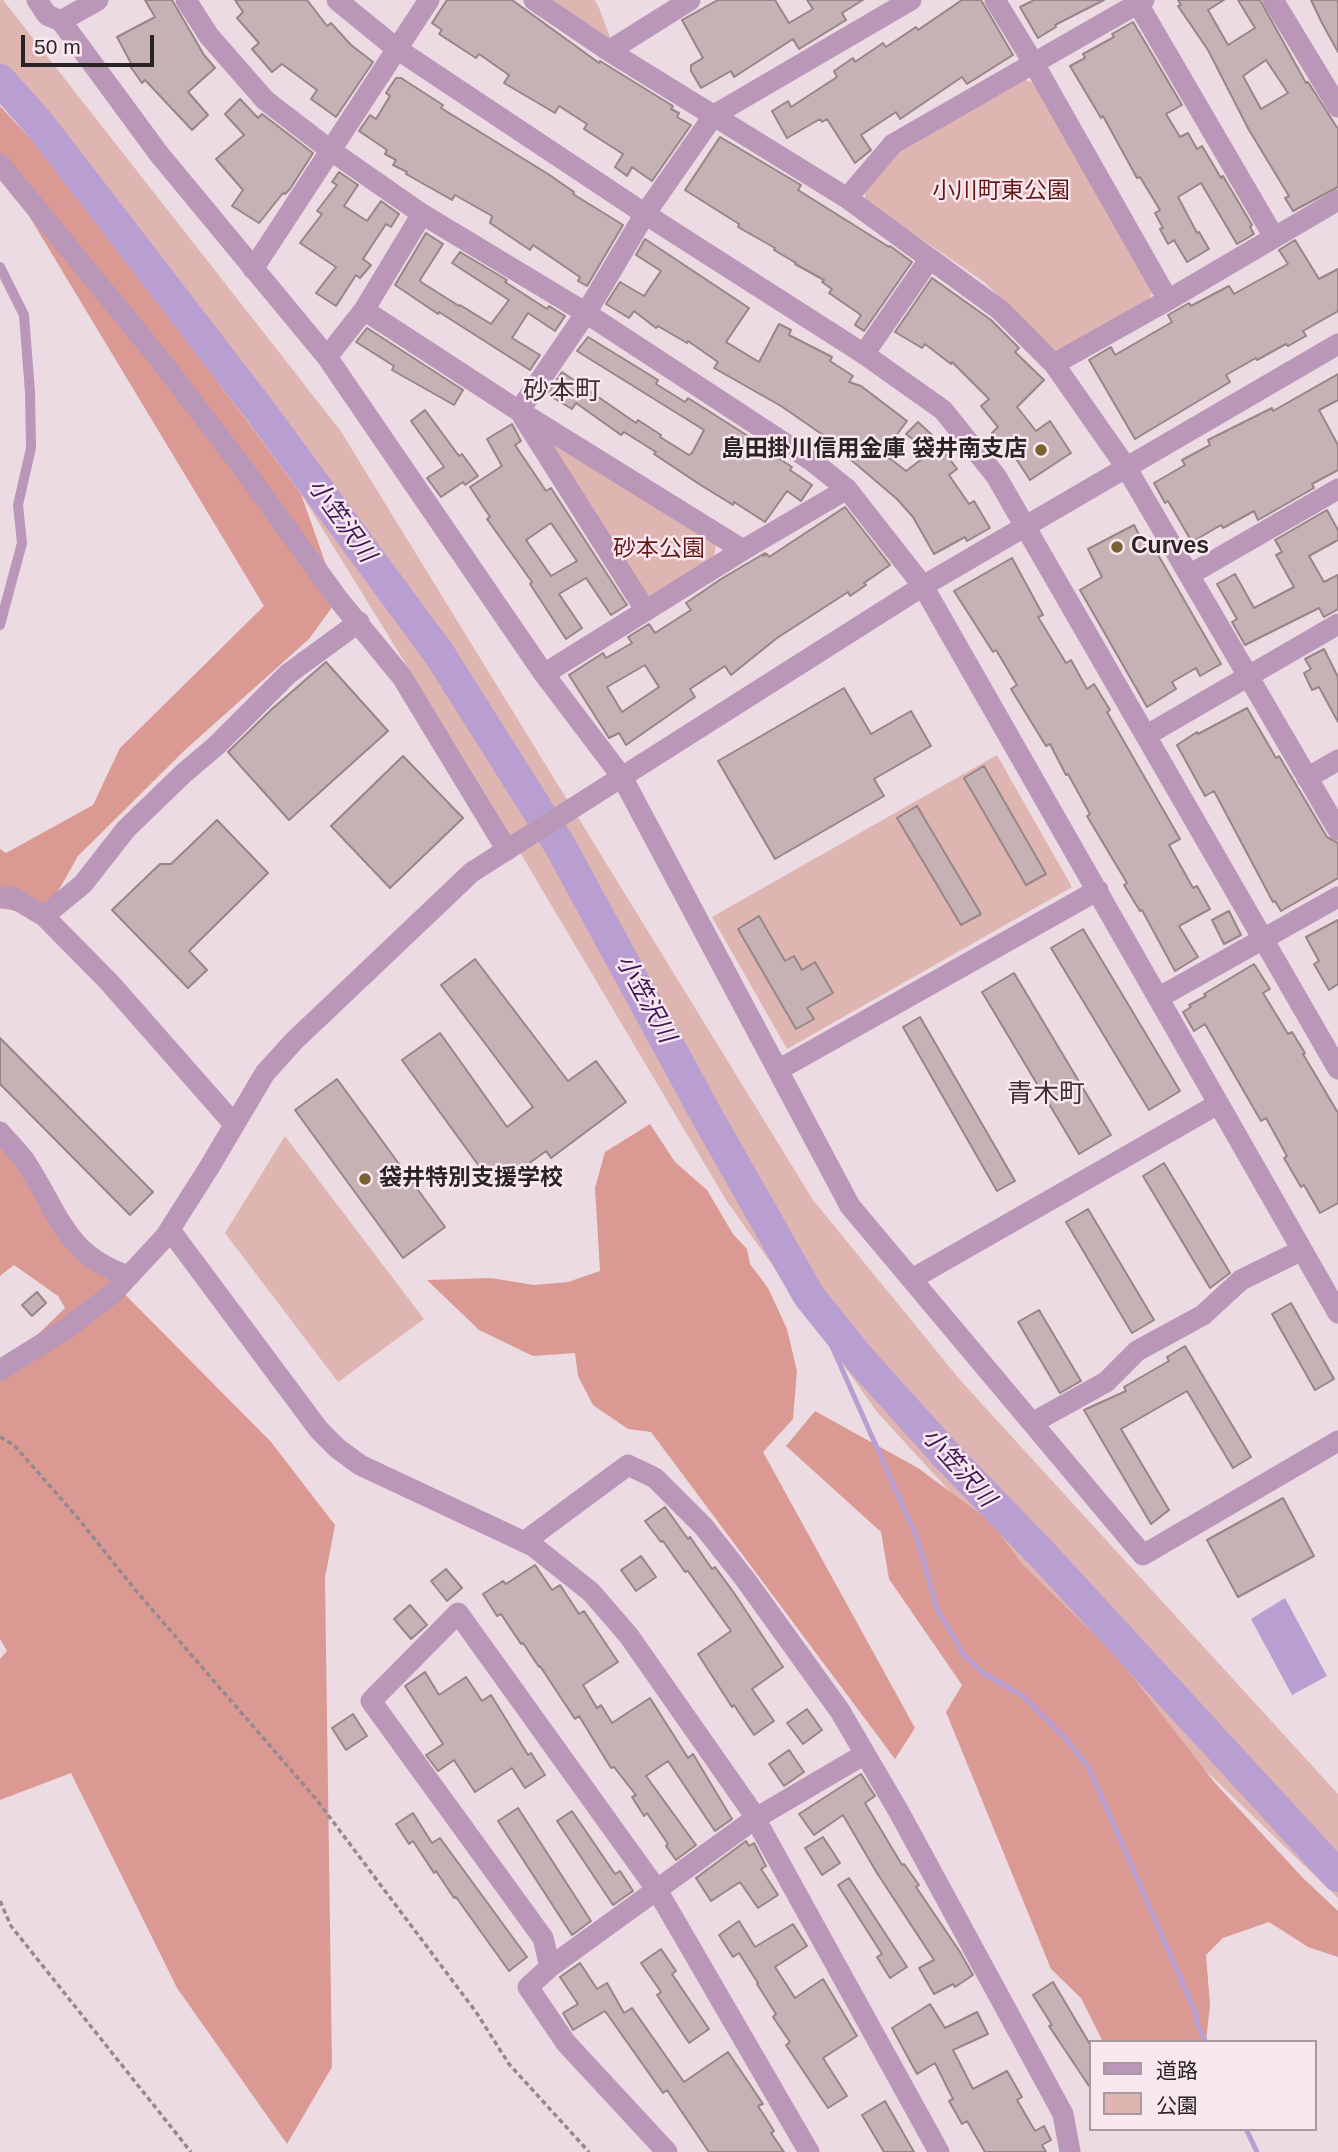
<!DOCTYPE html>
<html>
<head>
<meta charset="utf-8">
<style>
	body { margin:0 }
	#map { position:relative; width:1338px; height:2152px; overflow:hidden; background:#eddbe3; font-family:Helvetica,"Noto Sans JP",sans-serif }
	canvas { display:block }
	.legend { position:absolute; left:1089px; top:2040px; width:228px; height:91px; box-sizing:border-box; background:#fae8f1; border:2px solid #a799a0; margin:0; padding:9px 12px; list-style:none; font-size:21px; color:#2a2326 }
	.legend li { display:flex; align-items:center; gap:14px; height:35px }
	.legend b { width:35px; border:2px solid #a799a0 }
	.scale { position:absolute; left:21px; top:35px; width:133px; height:32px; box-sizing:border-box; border:4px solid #2a2326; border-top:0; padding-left:9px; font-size:21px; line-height:24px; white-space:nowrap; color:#2a2326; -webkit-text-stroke:5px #fae8f1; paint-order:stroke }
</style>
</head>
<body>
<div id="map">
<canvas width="1338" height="2152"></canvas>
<ul class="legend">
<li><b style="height:9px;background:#ba97b8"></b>道路</li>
<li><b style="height:19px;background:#deb5b0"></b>公園</li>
</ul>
<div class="scale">50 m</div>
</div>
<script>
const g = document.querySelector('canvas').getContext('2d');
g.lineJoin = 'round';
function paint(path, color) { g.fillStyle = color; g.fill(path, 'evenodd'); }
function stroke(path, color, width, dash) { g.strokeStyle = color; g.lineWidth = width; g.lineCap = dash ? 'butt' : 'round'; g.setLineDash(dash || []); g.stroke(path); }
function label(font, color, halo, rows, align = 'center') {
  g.font = font + ' Helvetica,"Noto Sans JP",sans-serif'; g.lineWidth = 5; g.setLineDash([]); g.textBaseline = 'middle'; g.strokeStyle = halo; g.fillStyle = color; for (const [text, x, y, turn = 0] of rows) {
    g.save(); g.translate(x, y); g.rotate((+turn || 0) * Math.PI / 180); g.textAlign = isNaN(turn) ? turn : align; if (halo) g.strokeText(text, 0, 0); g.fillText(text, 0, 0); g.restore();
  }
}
paint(new Path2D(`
	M0,0h3l337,430 473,770 148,181 377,413v104l-136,-131 -325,-355 -151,-212 -253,-427 -172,-279 -301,-396z
	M551,0h43l4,5 14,38z
	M1023,79l12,4 117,206 -2,12 -93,51 -73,-70 -119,-82v-12l34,-35z
	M555,441l161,103 -2,15 -66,40 -101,-153z
	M997,755l75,132 -285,162 -75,-132z
	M285,1136l139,183 -86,63 -113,-149z`), '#deb5b0');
paint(new Path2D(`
	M0,106l55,59 246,329 37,105 -29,40 -124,111 -107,106 -34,60 -44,-8v-59l6,4 87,-48 27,-57 144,-142 -244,-405 -20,-26z
	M650,1124l25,38 32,28 26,44 14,15 3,15 18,24 19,41 10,42 -4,48 -30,33 152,276 -20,31 -244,-327 -23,-3 -35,-24 -15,-29 -3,-23 -42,3 -54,-26 -52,-50 64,-2 43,7 34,-3 32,-11 -5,-83 10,-36z
	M0,1132l87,124 184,186 64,83 -10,53 7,489 -45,77 -110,-156 -106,-215 -71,27v-141l7,-8 -7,-12v-268l65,-63 -7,-12 -44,-31 -14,11z
	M815,1411l103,57 73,54 31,42 96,94 97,125 88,95 35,33v46l-30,-10 -39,-25 -46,16 -17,17 4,50 -4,37h-103l-22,-44 -30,-29 -105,-257 16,-27 -73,-106 -8,-47 -95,-86z`), '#da9a93');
paint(new Path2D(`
	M1285,1598l42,78 -35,19 -41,-76z`), '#b99ed1');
stroke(new Path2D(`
	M810,1297l107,241 20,71 27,46 19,18 40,23 44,44 22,28 107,246 1,10 9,18
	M1246,2129l11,23`), '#b99ed1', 5);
stroke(new Path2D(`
	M0,80l40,45 221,287 179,243 119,189 149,274 101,178 49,61 90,100 94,97 296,322`), '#b99ed1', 32);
const building = new Path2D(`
	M145,0h27l32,55 11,13 -27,24 20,23 -16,15 -47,-50 -3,3 -12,-17 2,-1 -15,-28 38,-20z
	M235,0h72l20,26 4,-3 20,22 22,17 -37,55 -25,-18 6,-9 -35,-26 -10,8 -20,-23 7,-6 -22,-25 6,-6z
	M447,0h65l87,63 1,-2 73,45 -2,3 8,4 -2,4 14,8 -39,56 -20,-14 -5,9 -12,-9 8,-13 -39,-25 3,-5 -28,-18 -4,7 -51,-30 5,-8 -30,-21 -3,4 -37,-24 3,-4 -10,-7z
	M718,0h57l14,23 24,-14 -6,-9h56l-21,13 4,7 -47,29 -6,-10 -59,38 -3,-6 -30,17 -10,-17v-6l12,-7 -21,-38z
	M962,0h19l32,55 -46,29 -5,-7 -62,42 -4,-7 -35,23 10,15 -16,13 -28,-44 -5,3 -2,-3 -33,19 -15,-27 16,-10 3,6 46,-30 -3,-6 19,-13 2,4 28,-19 3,4 30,-20 2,3z
	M1034,0h70l-49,25 1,2 -18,11 -18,-31z
	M1178,0h46l-16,10 20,35 27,-17 -17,-28h22l46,83 2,-1 30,47v58l-45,24 -8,-13 4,-2 -40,-66 -41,-80 -30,-44 3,-1zM1266,60l22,33 -27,16 -18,-33z
	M1311,0h27v52l-16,-29z
	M1133,22l49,83 -16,9 14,23 8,-4 9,16 5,-3 19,32 2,-2 29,49 -2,2 4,7 -17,10 -36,-61 -23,14 19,36 2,-1 10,17 -22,13 -13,-22 -6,4 -8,-15 3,-1 -8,-15 5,-3 -20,-33 -3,1 -34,-62 -2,2 -31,-52 15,-8 -2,-4 31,-17 -2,-3z
	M396,78h5l42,27 -2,3 107,66 26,18 -1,2 50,31 -36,61 -9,-5 2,-4 -47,-32 -3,5 -40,-27 2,-7 -37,-21 -3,5 -46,-26 1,-2 -14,-7 3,-5 -11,-6 2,-4 -28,-19 11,-16 6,4 14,-23 -4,-3z
	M240,99l18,19 4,-4 51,39 -23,36 -5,5 -2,-1 -24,30 -27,-17 11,-16 -27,-31 28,-24 -19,-21z
	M720,137l81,48 -3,5 91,57 1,-1 22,16 -48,69 -9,-6 6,-10 -32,-22 3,-4 -10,-7 2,-2 -29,-16 1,-1 -22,-13 1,-2 -37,-21 1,-3 -54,-34z
	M339,172l19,13 -14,21 23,15 14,-20 18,13 -8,13 -5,-3 -23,35 8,6 -11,13 -4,-3 -20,31 -20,-13 20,-26 -36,-24 22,-29 -5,-3 20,-26 -5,-3z
	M426,233l17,11 -23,36 1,2 38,24 1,-1 31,19 18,-24 -57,-37 8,-11 47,28 -2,2 42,27 2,-3 16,10 -10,15 -27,-18 -16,25 28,17 -10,15 -91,-58 -1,2 -43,-29z
	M645,239l104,69 -23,34 33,20 20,-38 12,6 -2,5 43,22 -2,4 23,15 -4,6 12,4 46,35 -24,32 23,18 24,-18 -24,-19 12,-12 14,13 25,34 -8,6 20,29 5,-3 16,27 -23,13 -2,-4 -31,17 -21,-37 -16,-18 -47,-40 2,-2 -29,-22 -42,-29 -67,-38 4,-6 -30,-21 -1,2 -29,-17 -2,2 -22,-17 -5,7 -23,-14 14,-22 24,14 17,-25 -25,-16z
	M1295,240l24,39 19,-10v42l-35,20 3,5 -18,10 -2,-2 -29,16 -1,-2 -30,17 4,7 -95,57 -46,-79 22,-13 4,8 57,-33 -4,-7 21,-12 2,3 38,-20 5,8 54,-30 -9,-14z
	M932,278l59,42 28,28 -4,4 29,28 -27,27 19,24 14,-10 21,32 -41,27 -25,-38 -3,3 -10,-12 6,-6 -17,-21 8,-7 -37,-37 -1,2 -26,-20 -3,4 -27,-16z
	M367,328l96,62 -9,15 -62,-35 2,-4 -38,-24z
	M588,337l70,43 -2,4 29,18 3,-4 82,52 -1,2 23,15 -2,3 22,15 -11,16 -14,-10 -22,31 -31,-20 -1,3 -34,-21 -45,-30 2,-2 -32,-20 -3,3 -45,-32 -4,6 -25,-15 15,-22 74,51 2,-3 23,15 -1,2 29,18 3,-2 12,-23 -127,-79z
	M1338,374v26l-19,10 19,35v25l-26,14 2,4 -56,32 -4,-9 -31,17 -2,-3 -29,17 -24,-41 -3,2 -11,-20 31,-18 -3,-5 28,-15 -2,-5 64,-32 1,3z
	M425,410l34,46 3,-2 16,22 -13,9 -2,-3 -22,15 -14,-19 17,-11 -33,-46z
	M512,424l9,17 -6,4 31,46 5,-3 76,117 -16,10 -25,-37 -27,16 23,34 -16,11 -36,-55 2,-2 -45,-63 3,-2 -20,-30 32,-21 -15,-27zM551,523l26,38 -26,15 -25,-36z
	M845,507l45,58 -26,18 2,2 -16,11 -2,-4 -71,46 -46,37 -6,-9 -35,23 5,8 -69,48 -7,-12 -10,5 -40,-63 34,-22 3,5 26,-15 -4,-6 21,-13 6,9 36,-23 -5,-7 35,-24 44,-26 -2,3 4,-2 2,3zM645,665l14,22 -37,25 -15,-25z
	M1327,510l11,20v10l-29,16 15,26 14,-7v34l-14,8 -5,-9 -74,37 -13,-23 5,-3 -20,-35 18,-10 19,34 40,-21 -18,-32 6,-3 -7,-12z
	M1134,525l14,27 3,-2 2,5 4,-2 64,111 -21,12 -4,-8 -24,14 4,7 -29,18 -67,-117 22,-13 -14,-28z
	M1012,558l31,57 -5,2 28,46 5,-3 16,29 7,-5 16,26 -3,2 73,127 -11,6 24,43 4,-2 13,23 -31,17 19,31 -23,14 -33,-61 -2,1 -16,-26 3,-2 -40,-67 3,-2 -22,-40 -2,1 -16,-31 -4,2 -35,-57 6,-4 -21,-35 -3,2 -39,-61z
	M1324,649l14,28v45l-19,-35 -7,3 -8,-17 7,-4 -6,-10z
	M326,662l62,69 -99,89 -61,-68 44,-43z
	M844,688l27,46 40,-23 20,35 -57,33 10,17 -109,63 -57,-98z
	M1247,708l29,50 3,-2 48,81 11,6v35l-57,33 -6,-10 -2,1 -59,-111 -9,5 -28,-51 20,-13 1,2z
	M403,756l60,62 -73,70 -59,-62z
	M984,766l62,108 -20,11 -62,-107z
	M917,806l64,108 -20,11 -64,-107z
	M217,820l51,53 -79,78 18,19 -19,18 -76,-78 48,-46h11z
	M1229,911l12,24 -17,9 -12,-24z
	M759,916l26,45 9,-5 8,14 13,-8 18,31 -26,15 7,11 -18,10 -58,-100z
	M1338,920v64l-9,6 -15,-26 5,-3 -13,-24z
	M1083,929l97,162 -31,19 -98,-162z
	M475,959l93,122 28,-20 30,41 -75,56 -5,-7 -51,37 -93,-128 38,-27 67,94 26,-20 -92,-122z
	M1254,964l16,25 -7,4 25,41 4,-2 13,21 -2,1 35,59v90l-18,10 -16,-28 -3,2 -17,-29 3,-2 -21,-38 -5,3 -56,-97 -11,7 -11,-19 8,-5 -2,-2 17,-9 -2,-2z
	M1014,973l97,162 -32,19 -97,-162z
	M920,1017l95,164 -18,10 -94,-164z
	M0,1038l153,154 -23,23 -130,-131z
	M337,1079l108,148 -42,31 -108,-148z
	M1164,1163l66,110 -20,15 -67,-112z
	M1088,1209l66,111 -22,13 -66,-111z
	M37,1292l9,11 -14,13 -10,-11z
	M1291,1303l43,76 -19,11 -43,-76z
	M1039,1310l42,71 -21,12 -42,-71z
	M1185,1346l66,111 -18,11 -46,-77 -66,38 48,81 -18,14 -67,-114 42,-19 -2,-4 45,-26 -2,-4z
	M1283,1498l31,58 -76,41 -31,-57z
	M665,1507l23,32 2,-2 22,32 3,-2 19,26 49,74 -31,22 22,32 -20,14 -20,-30 -2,2 -34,-53 33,-23 -43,-60 -3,1 -22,-31 -2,1 -16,-21z
	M641,1556l15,21 -20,14 -15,-21z
	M535,1565l17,25 8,-5 19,29 5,-3 34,51 -35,23 14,23 4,-3 11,18 38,-25 38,60 5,-4 39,65 -17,12 -47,-70 -22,15 50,69 -20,15 -10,-14 2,-2 -21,-31 -3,3 -12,-19 4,-2 -22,-28 -3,1 -32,-52 -4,3 -35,-53 -1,1 -16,-24 -2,1 -20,-30 -4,2 -14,-22 20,-13 3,3z
	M446,1569l16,19 -15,13 -16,-20z
	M410,1605l17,20 -16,14 -17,-20z
	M425,1672l14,23 27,-18 16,24 9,-6 37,60 3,-2 14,22 -20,13 -13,-20 -37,24 -21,-32 -16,11 -12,-16 17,-11 -38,-58z
	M807,1709l15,21 -19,14 -16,-21z
	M353,1714l14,22 -21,14 -14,-22z
	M789,1750l15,22 -20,14 -15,-22z
	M861,1774l14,22 -10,7 37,62 2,-1 15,21 -3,2 44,65 13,23 -18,12 -2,-3 -19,10 -15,-26 15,-8 -57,-87 -34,-58 -29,20 -15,-21z
	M518,1808l73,113 -19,14 -74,-114z
	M572,1811l43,63 5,-3 13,20 -20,14 -56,-84z
	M413,1813l19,30 8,-5 87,119 -18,14 -53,-74 -2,1 -18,-27 -2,2 -21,-32 -4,3 -13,-20z
	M823,1837l17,26 -18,12 -17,-27z
	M746,1841l3,5 5,-3 12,23 -5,3 17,26 -20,13 -18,-26 -29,19 -15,-23z
	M849,1878l58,89 -17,11 -13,-21 5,-3 -44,-69z
	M739,1921l16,26 38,-23 14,22 -32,21 20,31 28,-19 34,57 -34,22 24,38 -19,12 -42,-63 4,-3 -17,-25 3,-3 -19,-30 1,-1 -19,-30 -6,4 -14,-22z
	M661,1949l15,22 -4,3 37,55 -20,14 -32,-48 4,-3 -20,-29z
	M580,1963l17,26 10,-6 17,30 8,-5 52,74 44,-30 35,52 -5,2 16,25 -3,2 13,19h-75l-42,-62 -4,3 -58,-82 -32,19 -10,-17 15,-9 -18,-27z
	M1053,1982l38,64v43l-42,-63 3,-1 -19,-30z
	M930,2004l15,24 32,-16 11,22 -35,16 20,39 34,-18 15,26 -5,3 18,31 9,-5 7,14 -9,5 4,7h-61l-18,-31 -5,3 -13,-23 4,-2 -18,-36 -18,11 -25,-46z
	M885,2101l29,51h-30l-22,-37z`);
paint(building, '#c6b2b5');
stroke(building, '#978588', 2);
stroke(new Path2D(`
	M0,1437l14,8 63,72 60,75 179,207 160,213 33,52 80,88
	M0,1901l11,25 180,226`), '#95888e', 3.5, [5, 3.5]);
stroke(new Path2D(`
	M0,267l24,48 6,77 1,56 -13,57 4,38 -22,82`), '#ba97b8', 10);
stroke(new Path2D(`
	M37,0l10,15 14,6
	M98,0l-37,21 98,133 168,203 217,317 78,103 228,429 293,349 195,-114
	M186,0l23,36 56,64 65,50 92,64 164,99 226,148 35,28 76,97 415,727
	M534,0l75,51 238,147 153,112 54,54 72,103 212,363
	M995,0l38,62 135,238
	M1273,0l65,107
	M1138,4l136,233
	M609,51l81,-51
	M0,164l157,192 83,108 98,135 64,78 105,173
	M847,198l46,-54 251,-144
	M253,269l176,-269
	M364,310l155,101 224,139
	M864,354l65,-94
	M327,357l37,-47 58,-96
	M1054,364l114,-64 170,-100
	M519,411l67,-98 59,-99 69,-99 197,-115
	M523,417l123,194
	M1189,575l149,-86
	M544,674l199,-124 104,-61
	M1147,735l191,-111
	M1307,778l31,-18
	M0,898l12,-1 32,19 65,66 125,142
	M44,916l39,-32 43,-55 58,-56 33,-28 71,-71 71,-52
	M1158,998l180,-101
	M778,1070l320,-180
	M0,1132c8,10 18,19 25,29 34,51 39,94 104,115
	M912,1279l306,-175
	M1032,1423l74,-41 31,-31 66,-36 38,-35 61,-30
	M524,1542l104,-77 27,13 49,49 41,52 95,132 59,101 164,302 7,38
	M550,1967l-7,-29 -172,-237 87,-88 199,277 152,262
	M667,2152l-101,-109 -38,-56 22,-20 206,-149 109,-64`), '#ba97b8', 21);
stroke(new Path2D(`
	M337,0l60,49 248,165 219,140 79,56 53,66 342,593
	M170,1230l149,200 18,18 23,17 173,81 58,46 38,44 121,173 189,343
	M0,1370l66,-41 46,-35 53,-57 45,-71 55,-93 29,-32 178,-169 451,-286 415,-242`), '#ba97b8', 21);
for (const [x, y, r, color] of [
	[1041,450,7,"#7a6333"],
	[1117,547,7,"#7a6333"],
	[365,1179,7,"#7a6333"]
]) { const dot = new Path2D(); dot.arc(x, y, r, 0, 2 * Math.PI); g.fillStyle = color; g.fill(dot); stroke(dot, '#fae8f1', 2.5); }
label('23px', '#641917', '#fae8f1', [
	["小川町東公園",1001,192],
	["砂本公園",659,550]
]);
label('bold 23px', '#2a2326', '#fae8f1', [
	["島田掛川信用金庫 袋井南支店",1027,450,"right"],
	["Curves",1131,547],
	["袋井特別支援学校",379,1179]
], 'left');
label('italic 24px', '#3c1754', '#fae8f1', [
	["小笠沢川",341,521,54],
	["小笠沢川",645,999,61],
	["小笠沢川",958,1468,48]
]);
label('26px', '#3f3138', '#fae8f1', [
	["砂本町",562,392],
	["青木町",1046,1095]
]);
</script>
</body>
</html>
